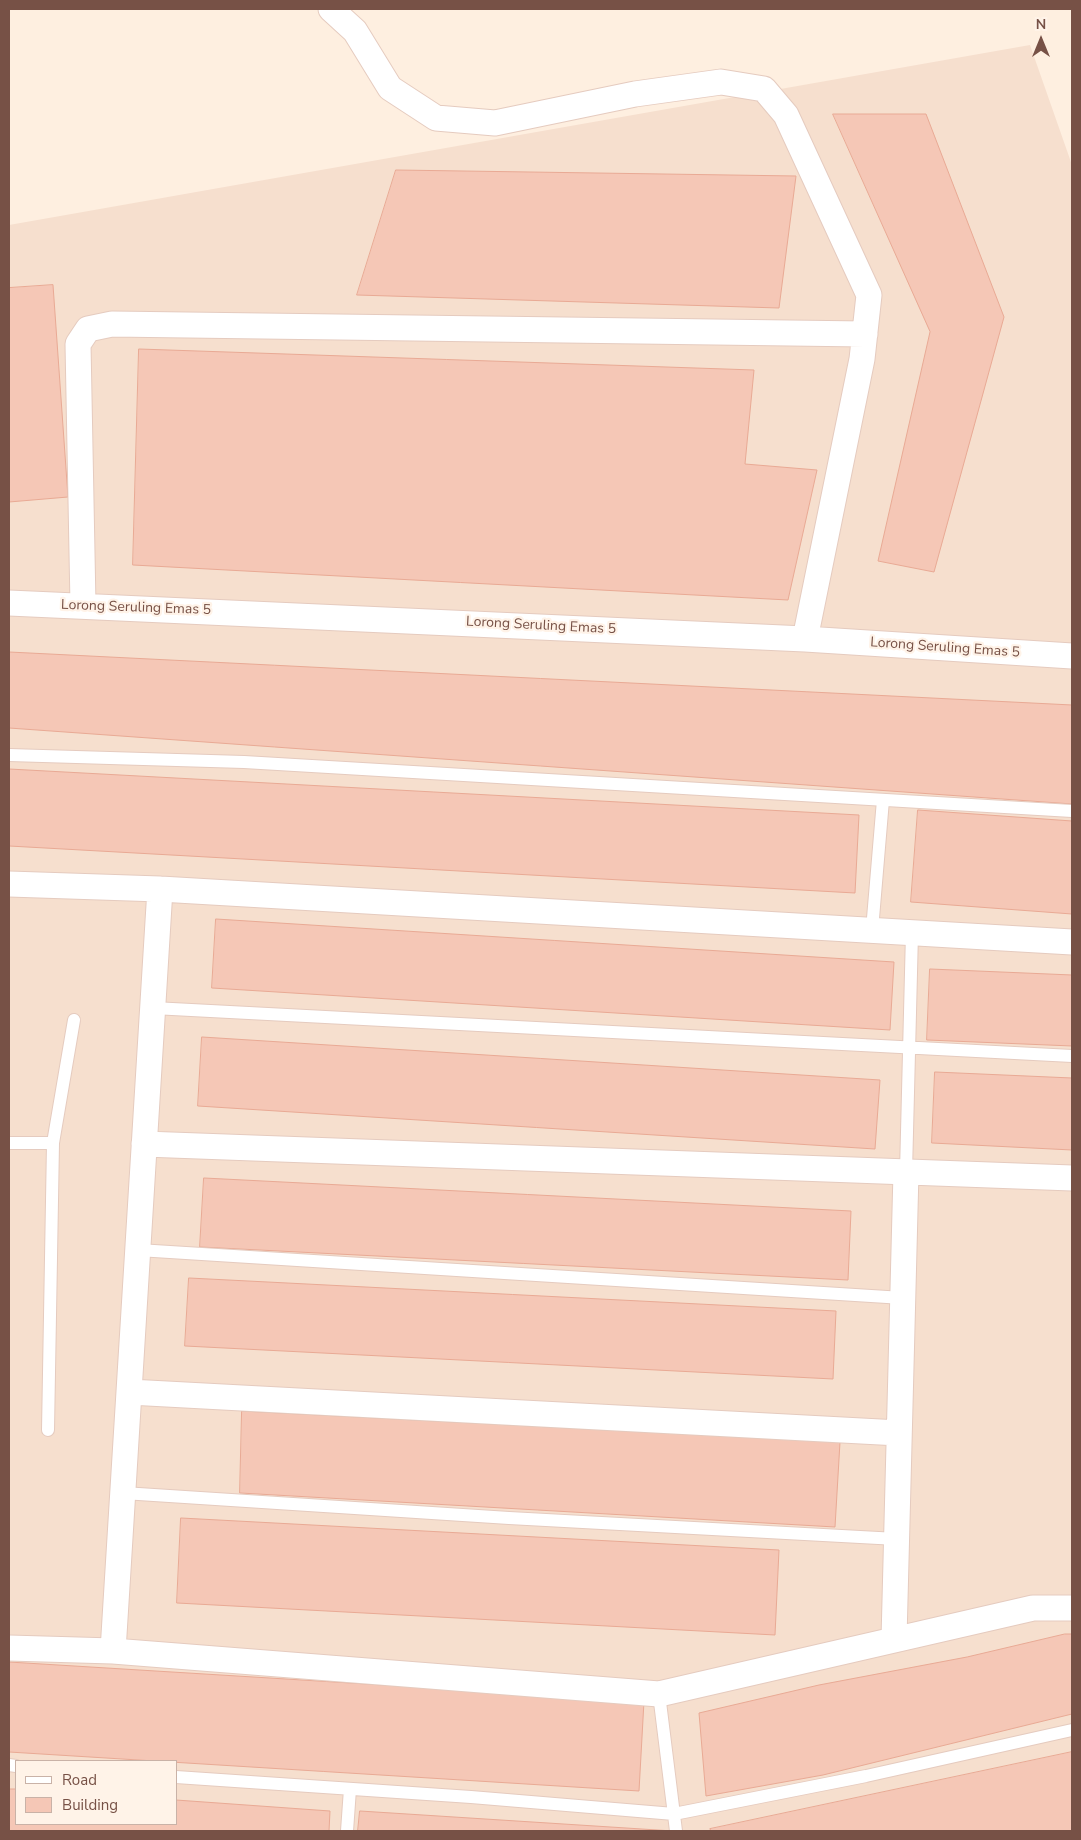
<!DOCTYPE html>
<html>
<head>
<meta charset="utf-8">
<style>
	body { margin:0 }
	#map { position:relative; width:1081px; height:1840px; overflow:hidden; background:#feefe0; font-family:"Nunito Sans",sans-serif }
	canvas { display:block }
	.frame { position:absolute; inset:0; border:10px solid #775146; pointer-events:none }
	.legend { position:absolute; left:15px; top:1760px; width:162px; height:65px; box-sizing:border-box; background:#fff3e8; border:1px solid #c9b2a7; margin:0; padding:6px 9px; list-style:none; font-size:15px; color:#775146 }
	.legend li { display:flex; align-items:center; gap:10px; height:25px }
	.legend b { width:25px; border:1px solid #c9b2a7 }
	.north { position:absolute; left:1016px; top:15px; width:50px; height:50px; -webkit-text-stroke:4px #fff3e8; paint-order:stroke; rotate:0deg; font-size:14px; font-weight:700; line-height:20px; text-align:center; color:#775146 }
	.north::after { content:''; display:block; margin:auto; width:18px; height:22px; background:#775146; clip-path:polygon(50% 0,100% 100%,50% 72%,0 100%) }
</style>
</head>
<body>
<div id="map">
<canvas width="1081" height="1840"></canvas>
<div class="frame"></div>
<ul class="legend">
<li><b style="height:6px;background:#fff"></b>Road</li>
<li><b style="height:14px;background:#f5c7b6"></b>Building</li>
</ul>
<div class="north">N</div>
</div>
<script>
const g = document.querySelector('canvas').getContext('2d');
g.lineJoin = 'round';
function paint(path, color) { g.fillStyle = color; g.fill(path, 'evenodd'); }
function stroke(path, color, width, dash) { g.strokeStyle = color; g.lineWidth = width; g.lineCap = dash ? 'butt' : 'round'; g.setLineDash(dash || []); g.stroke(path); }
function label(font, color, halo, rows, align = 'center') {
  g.font = font + ' "Nunito Sans",sans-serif'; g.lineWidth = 4.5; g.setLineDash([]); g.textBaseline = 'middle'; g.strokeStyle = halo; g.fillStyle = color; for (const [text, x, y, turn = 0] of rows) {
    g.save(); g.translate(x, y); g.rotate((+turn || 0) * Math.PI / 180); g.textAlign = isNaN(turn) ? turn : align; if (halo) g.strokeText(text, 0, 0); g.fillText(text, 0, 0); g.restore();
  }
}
paint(new Path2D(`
	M1030,45l42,120v1666h-1063v-1606zM16,1761h160v63h-160z`), '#f6dfce');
const building = new Path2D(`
	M833,114h93l78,203 -70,255 -56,-11 52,-229z
	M396,170l400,6 -17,132 -422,-13z
	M53,285l15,212 -59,5v-214z
	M139,349l615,21 -9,94 72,6 -29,130 -655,-35z
	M9,652l1063,53v99l-1063,-76z
	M9,769l850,46 -4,78 -846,-47z
	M918,810l154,11v93l-161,-12z
	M216,919l678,43 -4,68 -678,-42z
	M930,969l142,6v71l-145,-6z
	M202,1037l678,43 -5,69 -677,-43z
	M935,1072l137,6v72l-140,-7z
	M204,1178l647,33 -3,69 -648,-33z
	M189,1278l647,33 -3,68 -648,-33z
	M242,1411l598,31 -5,85 -595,-34z
	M181,1518l598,32 -4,85 -598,-32z
	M1065,1634h7v80l-249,61 -117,21 -7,-83 120,-28 148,-28z
	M9,1662l635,39 -5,90 -630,-39z
	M1072,1752v79h-361l-1,-2z
	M9,1789h7v35h160v-24l154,11 -1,20h-320z
	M360,1811l313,20h-315z`);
paint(building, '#f5c7b6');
stroke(building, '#e9aa95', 1);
const service = new Path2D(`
	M9,755l235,7 828,49
	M872,930l11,-130
	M153,1008l919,48
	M9,1143h44
	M906,1172l6,-239
	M138,1250l765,48
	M48,1430l5,-287 21,-123
	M123,1493l386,25 388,21
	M659,1694l17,137
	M9,1765l7,1
	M176,1777l295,20 203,17 192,-38 206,-46
	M347,1831l3,-42`);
const minor = new Path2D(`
	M331,9l24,22 35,57 46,30 59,5 140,-29 86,-12 43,7 22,26 83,180 -7,64 -57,280
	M9,603l796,36 267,17
	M83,605l-5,-261 10,-15 24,-5 753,10
	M9,884l151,5 912,53
	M144,1144l928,34
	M129,1392l770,41
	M894,1639l12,-467
	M9,1648l104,3 546,43 374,-86h39
	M113,1651l47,-762`);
stroke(service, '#e5cbbf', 14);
stroke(minor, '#e5cbbf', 27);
stroke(service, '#fff', 12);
stroke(minor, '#fff', 25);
label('14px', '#775146', '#fff3e8', [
	["Lorong Seruling Emas 5",136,608,2],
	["Lorong Seruling Emas 5",541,626,3],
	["Lorong Seruling Emas 5",945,648,4]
]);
</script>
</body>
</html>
